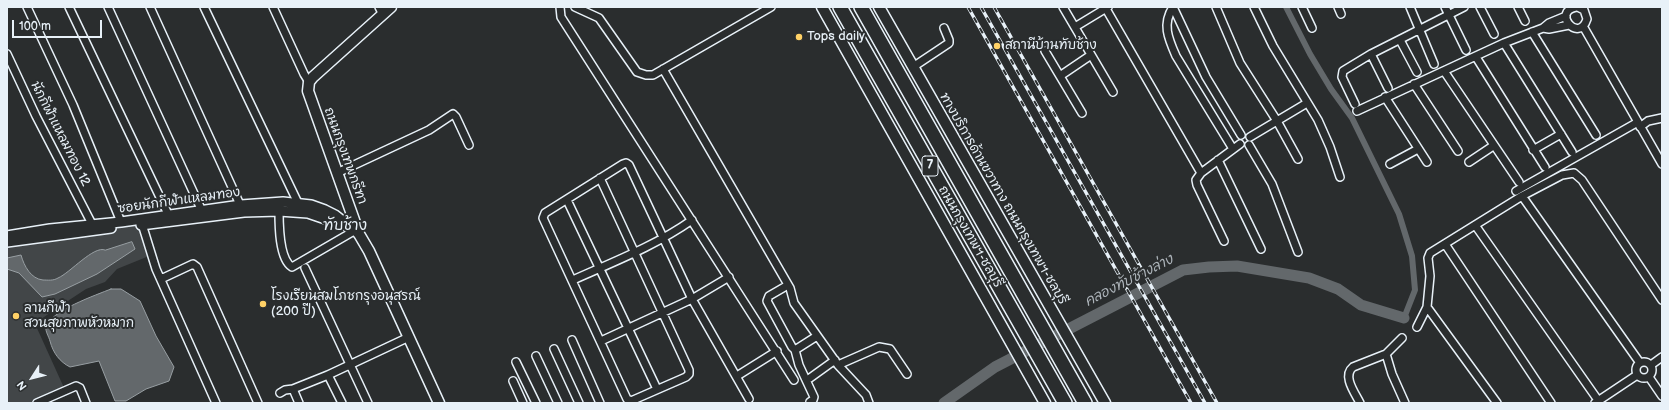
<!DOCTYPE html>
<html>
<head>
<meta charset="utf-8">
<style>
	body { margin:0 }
	#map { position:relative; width:1669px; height:410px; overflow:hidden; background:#2a2d2e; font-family:"Balsamiq Sans",sans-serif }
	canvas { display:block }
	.frame { position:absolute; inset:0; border:8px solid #e8f1f8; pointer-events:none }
	.north { position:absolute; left:12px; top:358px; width:40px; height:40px; -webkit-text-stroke:3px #2a2d2e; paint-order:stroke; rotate:234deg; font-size:11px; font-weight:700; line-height:16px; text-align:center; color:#e8f1f8 }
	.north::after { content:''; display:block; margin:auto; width:14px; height:18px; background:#e8f1f8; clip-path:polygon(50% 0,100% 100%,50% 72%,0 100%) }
	.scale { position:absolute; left:12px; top:20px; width:90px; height:18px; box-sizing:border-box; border:2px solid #e8f1f8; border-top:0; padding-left:5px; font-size:12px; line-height:14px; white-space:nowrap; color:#e8f1f8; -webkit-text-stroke:3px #2a2d2e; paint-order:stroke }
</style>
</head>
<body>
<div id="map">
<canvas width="1669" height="410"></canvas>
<div class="frame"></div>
<div class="north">N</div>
<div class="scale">100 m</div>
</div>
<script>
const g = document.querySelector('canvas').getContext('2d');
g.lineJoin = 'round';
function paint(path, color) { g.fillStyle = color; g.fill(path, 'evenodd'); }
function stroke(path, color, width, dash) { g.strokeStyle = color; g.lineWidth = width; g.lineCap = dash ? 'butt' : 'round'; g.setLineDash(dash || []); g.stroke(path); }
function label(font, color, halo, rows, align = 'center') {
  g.font = font + ' "Balsamiq Sans","Playpen Sans Thai",sans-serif'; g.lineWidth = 4; g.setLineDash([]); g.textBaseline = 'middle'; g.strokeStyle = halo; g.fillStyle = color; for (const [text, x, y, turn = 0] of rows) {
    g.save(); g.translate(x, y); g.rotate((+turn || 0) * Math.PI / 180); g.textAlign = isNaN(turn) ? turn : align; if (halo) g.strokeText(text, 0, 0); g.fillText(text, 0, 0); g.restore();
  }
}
paint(new Path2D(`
	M142,224l-1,10 8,22 -32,13 -12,13 -19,7 -35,23 -11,8 -4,6 29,64 -30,13h-28v-161z`), '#424648');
const water = new Path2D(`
	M132,242l3,7 -38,25 -42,20 -13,3 -23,-24 -12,-4v-11l14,-3c3,11 10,24 22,25 5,0 10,1 15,-2 12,-5 36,-33 47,-28z
	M111,289h10l19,12 16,35 18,31 -5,14 -23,8 -20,12h-11l-16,-40 -29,6c-10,-5 -17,-14 -20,-26 -1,-4 -5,-10 -4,-14 4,-16 50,-32 65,-38z`);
paint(water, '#63686b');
stroke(water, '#989fa3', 1);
stroke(new Path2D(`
	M1286,7l24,47 21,35 21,29 47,96 13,42 3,34 -11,28`), '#63686b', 6);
stroke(new Path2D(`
	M944,403l51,-36 188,-97 26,-3 28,-1 72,12 29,11 23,16 43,13`), '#63686b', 11);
const minor = new Path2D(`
	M27,7l46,98 48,117
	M69,7l99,207
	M108,7l94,204
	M150,7l92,202
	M204,7l94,196
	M273,7l31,67 5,8
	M379,7l4,8
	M560,7l1,10 233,363
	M575,7l24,11 38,54 9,3h7l118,-68
	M1063,7l50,85
	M1105,7l96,166
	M1173,7c-11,17 -5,31 3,49l57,93
	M1173,7l33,70 35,58
	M1216,7l24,56 37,58 21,38
	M1254,7l19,39 45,74 12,27 10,30
	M1302,7l10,21
	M1338,7l3,7
	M1410,7l24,57
	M1445,7l21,43
	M1480,7l14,27
	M1518,7l7,14
	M1576,7c-25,5 3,37 11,12l-3,-9 -6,-3
	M1583,26l79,138
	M1075,27l33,-20
	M1543,28l6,1 20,-4
	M1532,32l64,103
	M1400,40l17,32
	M1504,43l68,109
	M1045,51l37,62
	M7,54l29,62 56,108
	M1371,54l17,34
	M1476,57l69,110
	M913,67l36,-24v-3l-5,-12
	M663,69l127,219 4,15 44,62 28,30 3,8
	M1444,71l75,111
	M1060,76l31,-21
	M1414,84l44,67
	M1385,97l42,65
	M1355,104l-13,-27 1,-6 28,-17 93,-47
	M1357,111l147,-68 39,-15 6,-5 17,-7
	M1640,127l8,-6 14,-3
	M1250,137l57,-34
	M1249,145l23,39 26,68
	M1533,150l28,-16
	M1218,160l43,89
	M1469,162l24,-16
	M1390,164l28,-15
	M337,173l92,-43 24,-16 3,3 13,28
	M600,178l89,192v4l-3,3 -55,24 -4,-2 -84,-181 2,-5 78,-49 3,-1 3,2 63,134 57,100
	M1516,191l122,-69
	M1522,196l118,167
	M567,200l90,189
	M279,211c0,14 0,48 13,56l62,-36
	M142,224l14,45 60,134
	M1475,225l125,178
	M1224,241l-27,-56 -1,-5 5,-7 39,-29
	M1445,244l106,159
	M305,268l63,135
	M161,279l32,-15 4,3 61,136
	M573,280c40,-18 82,-34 119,-60
	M788,285l-19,11 -2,5 25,46 3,3 22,-14
	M1427,307l70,96
	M1417,327l10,-20 3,-31 -2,-18 2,-5 92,-57 40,-21 12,-2 8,7 80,120
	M572,340l28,63
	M601,341l91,-42 37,-22
	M554,349l25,54
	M795,350l4,15 15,32 -1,3 -3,2
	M1386,354l6,20 13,29
	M536,356l22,47
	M1636 370a8 8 0 1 1 16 0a8 8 0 1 1-16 0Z
	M516,362l20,41
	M838,365l41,-18 11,2 17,25
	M1651,365l11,-8
	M328,375l14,28
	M737,376l40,-25
	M1649,377l13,19
	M810,378l25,-18
	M513,381l10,22
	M280,393l5,-3 8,-1
	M37,403l39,-17 4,2 6,15
	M299,403l-6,-14 35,-14 81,-38
	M1360,403c-5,-10 -18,-27 -7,-36l33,-13 16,-16
	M1595,403l42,-28`);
const tertiary = new Path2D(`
	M141,225l103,-13 35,-1 29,2 35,12
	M7,236l43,-7 71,-7 120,-17 42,-3 28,3 14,5 10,5 24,19
	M7,242l104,-14`);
const secondary = new Path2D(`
	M391,7l-78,70 -4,5 -1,9 51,143 10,17 70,152
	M822,7l223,396
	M879,7l226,396`);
const motorway = new Path2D(`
	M840,7l225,396
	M861,7l224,396`);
stroke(minor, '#e8f1f8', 10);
stroke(tertiary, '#e8f1f8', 12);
stroke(secondary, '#e8f1f8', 13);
stroke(motorway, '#e8f1f8', 16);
stroke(minor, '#2a2d2e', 7);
stroke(tertiary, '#2a2d2e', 9);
stroke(secondary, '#2a2d2e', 10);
stroke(motorway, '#2a2d2e', 13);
const rail = new Path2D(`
	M968,7l223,396
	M981,7l224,396
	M994,7l223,396`);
stroke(rail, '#e8f1f8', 3.5);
stroke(rail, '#2a2d2e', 2, [6]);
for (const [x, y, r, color] of [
	[799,37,4,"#ffd166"],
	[997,46,4,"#ffd166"],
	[263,304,4,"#ffd166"],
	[16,316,4,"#ffd166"]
]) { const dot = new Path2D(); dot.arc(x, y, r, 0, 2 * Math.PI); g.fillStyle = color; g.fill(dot); stroke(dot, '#2a2d2e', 1.5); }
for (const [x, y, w] of [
	[930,166,16]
]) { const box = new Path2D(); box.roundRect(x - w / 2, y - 10, w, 20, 3); g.fillStyle = '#2a2d2e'; g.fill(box); stroke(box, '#e8f1f8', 1); }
label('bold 12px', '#e8f1f8', null, [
	["7",930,166]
]);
label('13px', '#e8f1f8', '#2a2d2e', [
	["Tops daily",807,37],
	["สถานีบ้านทับช้าง",1005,46],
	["โรงเรียนสมโภชกรุงอนุสรณ์",271,297],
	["(200 ปี)",271,312],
	["ลานกีฬา",24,309],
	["สวนสุขภาพหัวหมาก",24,324]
], 'left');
label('13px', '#e8f1f8', '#2a2d2e', [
	["นักกีฬาแหลมทอง 12",60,134,63],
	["ถนนกรุงเทพกรีฑา",345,156,70],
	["ทางบริการด้านขวาทาง ถนนกรุงเทพฯ-ชลบุรี",1003,199,60],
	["ซอยนักกีฬาแหลมทอง",179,201,-8],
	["ถนนกรุงเทพฯ-ชลบุรี",970,237,60]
]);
label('italic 14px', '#acb3b9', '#2a2d2e', [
	["คลองทับช้างล่าง",1129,281,-27]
]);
label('15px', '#e8f1f8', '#2a2d2e', [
	["ทับช้าง",345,226]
]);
</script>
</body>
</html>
